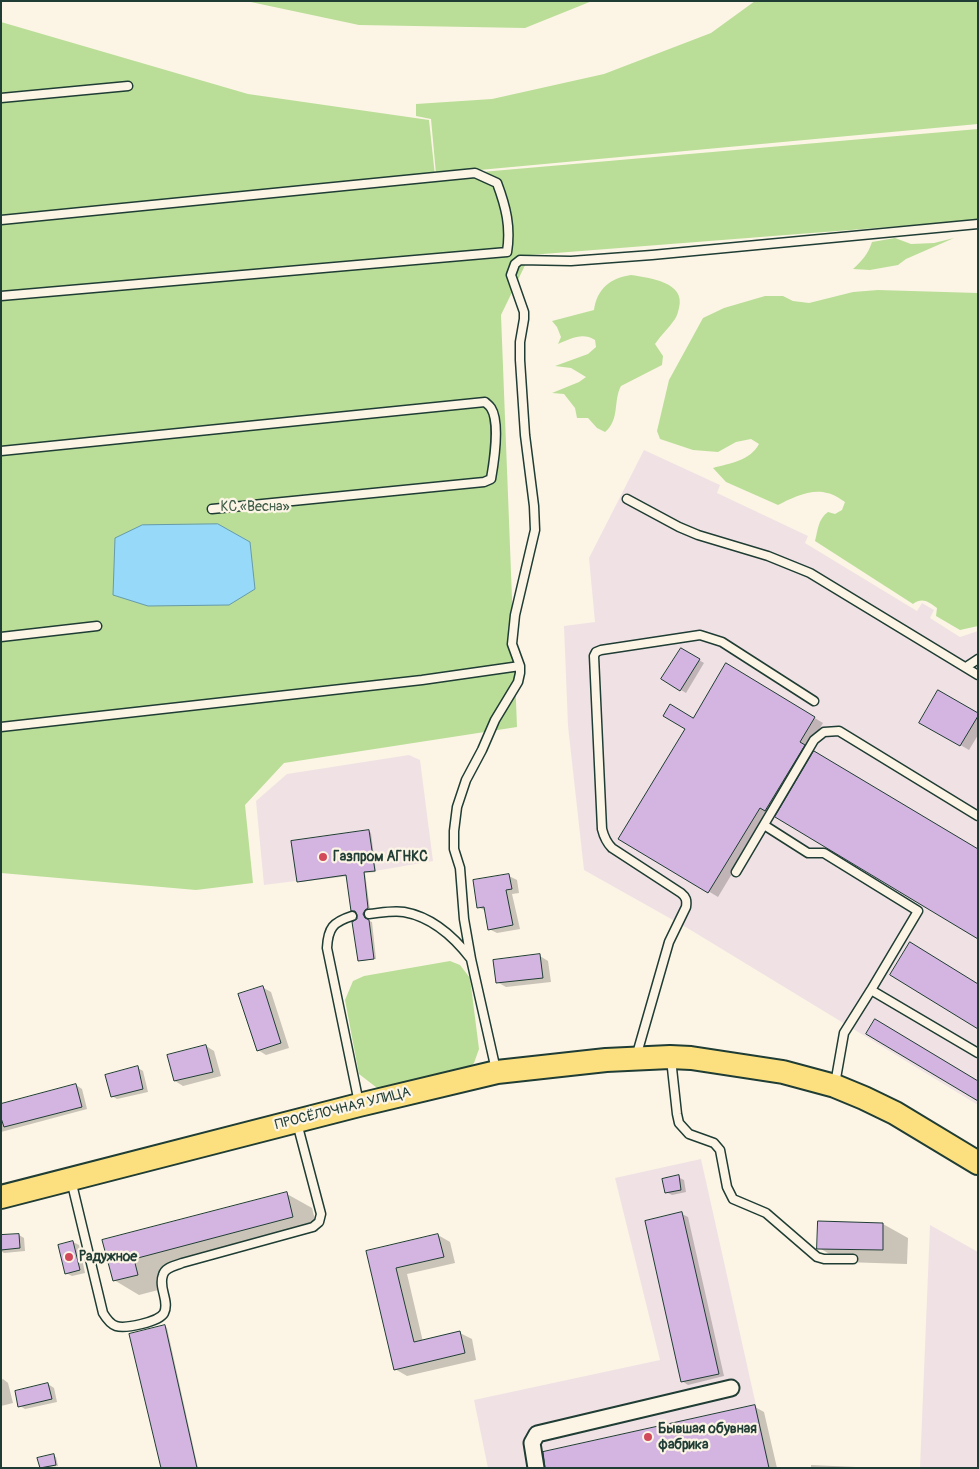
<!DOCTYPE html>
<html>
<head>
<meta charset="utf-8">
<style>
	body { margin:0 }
	#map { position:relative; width:979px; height:1469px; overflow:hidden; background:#fcf5e5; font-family:Pangolin,sans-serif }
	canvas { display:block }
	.frame { position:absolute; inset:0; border:2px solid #1f3d34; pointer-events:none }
</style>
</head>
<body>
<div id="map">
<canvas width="979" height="1469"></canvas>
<div class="frame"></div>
</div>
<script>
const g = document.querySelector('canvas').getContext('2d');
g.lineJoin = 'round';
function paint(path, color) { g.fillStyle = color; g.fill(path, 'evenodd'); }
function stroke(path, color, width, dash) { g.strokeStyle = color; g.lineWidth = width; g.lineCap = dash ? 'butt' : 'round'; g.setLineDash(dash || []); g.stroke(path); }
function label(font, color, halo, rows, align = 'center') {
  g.font = font + ' Pangolin,sans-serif'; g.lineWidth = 4.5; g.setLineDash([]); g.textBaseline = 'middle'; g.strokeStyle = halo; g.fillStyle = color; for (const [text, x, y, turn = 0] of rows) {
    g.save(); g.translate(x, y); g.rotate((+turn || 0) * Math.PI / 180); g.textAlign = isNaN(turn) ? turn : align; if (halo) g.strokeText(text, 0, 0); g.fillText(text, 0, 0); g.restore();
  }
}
paint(new Path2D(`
	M644,450l76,35 -3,8 91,43 -3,7 112,68 5,-8 12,7 -4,8 30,19 18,-6v474l-289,-176 -105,-59 -16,-144 -4,-100 31,-4 -6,-64z
	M409,755l11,5 13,101 -58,10 -111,14 -8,-84 31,-27z
	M701,1159l69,309h-282l-14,-68 186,-40 -45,-182z
	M930,1225l48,27v216h-58z`), '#f0e2e4');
paint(new Path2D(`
	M246,1h346l-67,27 -166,-3z
	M755,1h223v123l-542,50 -5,-55 -15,-3v-12l76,-5 112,-25 107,-41z
	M1,22l247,72 181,26 6,56 543,-47v91l-448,35 -29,60 16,412 -233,36 -39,42 8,78 -57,7 -195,-17z
	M895,238l16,6 23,-1 20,-5 -48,21 -8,6 -28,5 -17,-1c9,-8 15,-15 19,-27z
	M631,275c19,3 55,7 48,33 -1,4 -2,8 -4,11 -6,9 -14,16 -20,25l8,12 -1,9 -41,21c-8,15 -1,34 -16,46l-8,-4 -9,-10h-11l-2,-10 -11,-14 -12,-1 27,-11 7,-5 -15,-9 -16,-2 33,-12 8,-7 -1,-7c-13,-8 -24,-1 -37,4l3,-7 -4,-10 -5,-6 42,-11c3,-21 16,-32 37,-35z
	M878,290l100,3v333l-18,4 -24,-14 1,-8c-9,-6 -14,-11 -24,-4l-98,-63c3,-11 3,-22 13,-29l7,2 7,-4 3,-8c-5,-3 -11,-8 -18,-9 -15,-5 -36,5 -49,12l-52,-23 -13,-14c17,-5 37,-7 46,-24l-8,-5 -15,3 -18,10 -25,-2 -33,-11 -3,-8 12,-51 34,-62 21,-10 41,-12h18l10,5 16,2 44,-11z
	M450,961l10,4 10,13 9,71 -5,14 -8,8 -85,20 -22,-17 -14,-74 8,-19 11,-5z`), '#bade98');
const water = new Path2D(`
	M218,524l32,18 5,47 -26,16 -81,1 -35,-11 2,-57 27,-13z`);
paint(water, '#96d9f8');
stroke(water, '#669baa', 1);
paint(new Path2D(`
	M681,649l23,14 -18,30 -23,-14z
	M726,665l97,58 -15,25 5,3 -38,64 -6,-3 -51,85 -98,-59z
	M978,714v21l-9,15 -48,-28z
	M369,831l2,2 5,39 -11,1 5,37 -5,6 2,4 5,2 4,37 -15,2 -2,-1v-46l-11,-38 -48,6 -2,-1z
	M509,876l8,4 2,13 -7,1 8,35 -23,4 -8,-4 -3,-18 -8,-4z
	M540,956l8,5 3,21 -45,5 -9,-5z
	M262,987l9,5 18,56 -23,7 -8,-5z
	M206,1046l8,5 7,25 -38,10 -8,-5z
	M138,1068l5,3 5,21 -31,7 -5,-3z
	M76,1085l6,4 5,20 -86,23v-27z
	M678,1177l6,3 2,12 -14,3 -6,-3z
	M287,1194l25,14 6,23 -160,42 4,16 -23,6 -25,-15 -10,-39z
	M682,1214l6,3 36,159 -36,9 -6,-4z
	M883,1224l25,14 -1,26 -63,-2 -25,-14z
	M19,1235l5,3 1,13 -21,2 -3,-2v-14z
	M438,1235l12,7 5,21 -48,11 16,68 37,-9 12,6 4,21 -69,16 -12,-7 -27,-117z
	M73,1242l6,3 6,28 -13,3 -6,-3z
	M165,1326l2,2 31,140h-35z
	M3,1379l5,4 5,20 -12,3v-26z
	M48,1384l6,4 3,14 -32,7 -5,-3z
	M755,1407l9,5 13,56h-230z
	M53,1456l3,1 2,9 -17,2z
	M811,1465l68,3h-68z`), '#0003');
const building = new Path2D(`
	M681,648l19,11 -20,32 -19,-12z
	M726,663l89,54 -15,25 5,3 -40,66 -5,-3 -52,85 -90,-54 67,-110 -22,-13 7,-12 23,14z
	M938,690l40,23v3l-18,30 -41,-23z
	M814,751l164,98v90l-203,-122z
	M369,830l6,41 -11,1 4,36 -3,2 -2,4 2,4 4,2 5,39 -16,2 -6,-39 5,-3v-4l-2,-4h-4l-5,-36 -49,7 -6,-41z
	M509,874l3,15 -6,1 7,35 -25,5 -4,-23 -7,1 -4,-28z
	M910,942l68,42v45l-88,-54z
	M540,954l3,24 -47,5 -3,-23z
	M263,986l18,57 -24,8 -19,-57z
	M875,1019l103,62v20l-112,-67z
	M206,1045l7,27 -39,9 -7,-26z
	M138,1066l5,23 -32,8 -6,-22z
	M76,1084l6,23 -78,20 -3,-9v-14z
	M679,1175l2,15 -16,3 -3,-14z
	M287,1192l6,25 -159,42 4,16 -25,6 -11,-41z
	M682,1212l37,162 -38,8 -36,-161z
	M818,1221l65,2v27l-66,-1z
	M19,1234l1,14 -19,2v-15z
	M438,1234l6,23 -48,11 18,74 46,-11 5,22 -71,17 -28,-119z
	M73,1241l7,29 -15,4 -7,-29z
	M165,1325l32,143h-36l-32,-134z
	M48,1383l4,16 -34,8 -3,-16z
	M755,1405l14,63h-224l-2,-16z
	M54,1454l2,11 -16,3 -3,-10z`);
paint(building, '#d4b4e1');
stroke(building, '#1f3d34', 1);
const service = new Path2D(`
	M1,98l127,-12
	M1,220l474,-47 22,10c9,24 14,44 10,69l-506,44
	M1,451l484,-49c2,2 4,3 6,6 9,14 3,54 0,71l-7,3 -272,27
	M627,499l52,28 19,8 70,21 42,17 168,102
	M1,637l96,-11
	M966,667l12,-8
	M1,727l421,-47 98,-14
	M764,825l44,28h16l94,58 -47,79 107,63
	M736,872l78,-132 10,-8 15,-1 139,85
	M369,914c11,-1 24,-4 35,-2 28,5 51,26 67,47l25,111
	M352,916c-19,6 -24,12 -25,32l32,155
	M471,959l-7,-40 -4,-51 -6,-19v-18l3,-24 9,-27 16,-30 13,-30 23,-38 2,-9v-7l-8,-22 3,-29 20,-85 -1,-24 -9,-71 -5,-75v-18l4,-23v-7l-13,-37 4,-11 5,-4 51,1 81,-6 326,-31
	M636,1057l33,-115 17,-35c1,-7 0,-10 -5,-14l-69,-45c-6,-6 -8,-11 -10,-19l-8,-173 2,-4 5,-2 99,-15 22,7 92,59
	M671,1059l6,55 2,9 10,11 25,9 6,7 7,37 6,12 33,14 51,44 7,2h29
	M835,1084l9,-51 27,-43
	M71,1180l32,133c3,5 7,11 13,13 9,3 43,-4 48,-13 6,-12 -6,-25 -1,-38 2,-8 12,-9 19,-12l131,-36 6,-5 2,-8 -24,-91`);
const minor = new Path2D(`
	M536,1468l-4,-25 5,-9 194,-46`);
const primary = new Path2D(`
	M1,1197l358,-92 138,-33 109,-12 64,-3 21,1 92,14 52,14 29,12 31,15 83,50`);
stroke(service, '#1f3d34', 11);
stroke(minor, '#1f3d34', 19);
stroke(primary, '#1f3d34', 26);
stroke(service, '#fcf5e5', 8);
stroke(minor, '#fcf5e5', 15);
stroke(primary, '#fce080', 22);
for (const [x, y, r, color] of [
	[323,857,5,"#d1495b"],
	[69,1257,5,"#d1495b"],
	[648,1437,5,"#d1495b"]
]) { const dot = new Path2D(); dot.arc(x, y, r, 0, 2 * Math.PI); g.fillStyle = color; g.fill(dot); stroke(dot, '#fcf5e5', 2); }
label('14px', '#3e5d48', '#fcf5e5', [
	["КС «Весна»",255,507]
]);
label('bold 14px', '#1f3d34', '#fcf5e5', [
	["Газпром АГНКС",333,857],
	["Радужное",79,1257],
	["Бывшая обувная",658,1429],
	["фабрика",658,1445]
], 'left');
label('14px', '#1f3d34', '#fcf5e5', [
	["ПРОСЁЛОЧНАЯ УЛИЦА",343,1109,-14]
]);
</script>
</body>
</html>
